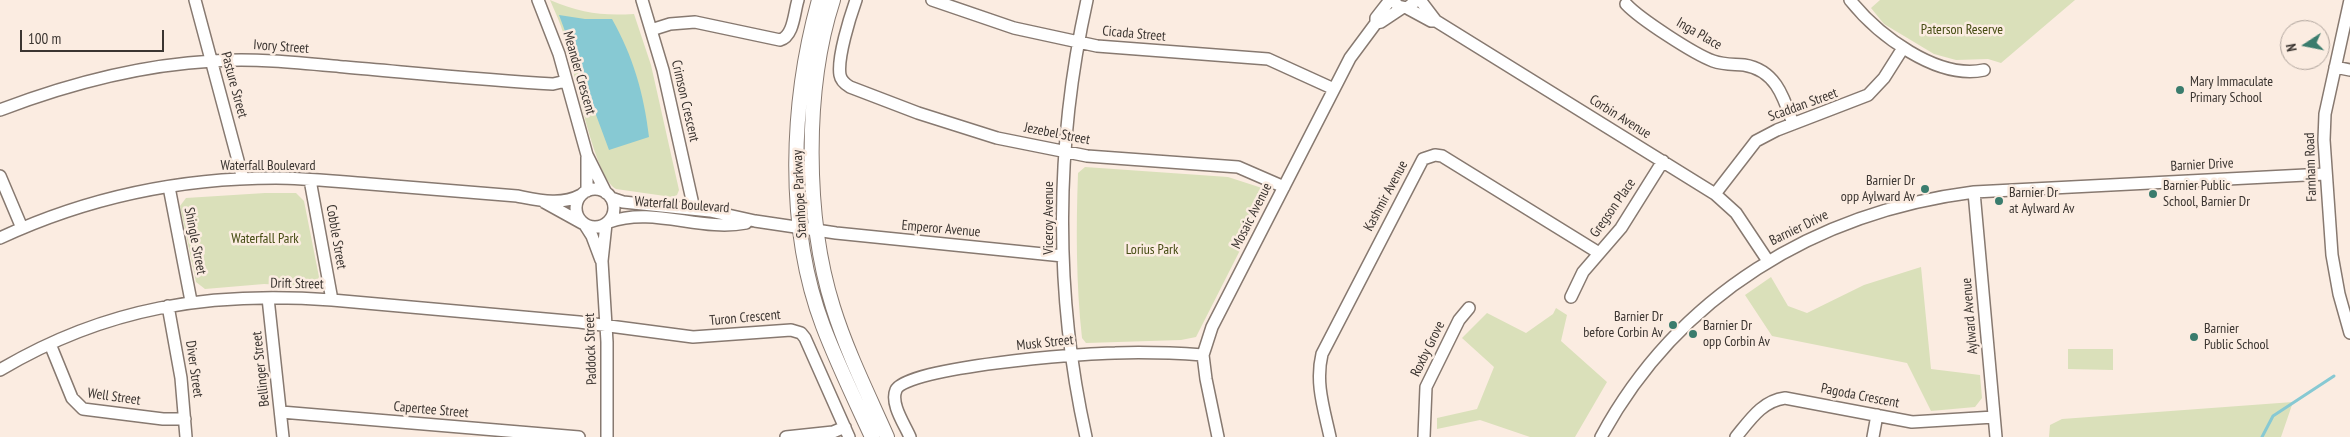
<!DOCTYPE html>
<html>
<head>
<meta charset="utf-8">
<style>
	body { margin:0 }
	#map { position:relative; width:2350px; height:437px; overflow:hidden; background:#fbece1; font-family:"PT Sans Narrow",sans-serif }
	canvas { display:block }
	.north { position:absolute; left:2280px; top:20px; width:50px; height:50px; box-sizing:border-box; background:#fbece1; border:1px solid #aea39b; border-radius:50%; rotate:259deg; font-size:14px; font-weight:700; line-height:20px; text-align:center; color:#3b3531 }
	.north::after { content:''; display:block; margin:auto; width:18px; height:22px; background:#3a7c6d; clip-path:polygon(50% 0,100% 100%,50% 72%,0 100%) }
	.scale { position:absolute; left:20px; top:30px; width:144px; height:22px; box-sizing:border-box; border:2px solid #3b3531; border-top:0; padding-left:6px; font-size:15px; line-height:18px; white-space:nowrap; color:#3b3531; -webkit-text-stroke:4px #fbece1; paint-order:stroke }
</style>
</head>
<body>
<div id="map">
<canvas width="2350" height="437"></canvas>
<div class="north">N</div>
<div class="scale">100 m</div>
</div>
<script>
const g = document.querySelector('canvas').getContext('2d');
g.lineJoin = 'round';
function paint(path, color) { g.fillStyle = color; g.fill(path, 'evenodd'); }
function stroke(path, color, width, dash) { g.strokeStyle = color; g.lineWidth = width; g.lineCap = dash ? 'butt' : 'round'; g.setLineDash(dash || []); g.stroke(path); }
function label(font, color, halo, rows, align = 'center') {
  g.font = font + ' "PT Sans Narrow",sans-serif'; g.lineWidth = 5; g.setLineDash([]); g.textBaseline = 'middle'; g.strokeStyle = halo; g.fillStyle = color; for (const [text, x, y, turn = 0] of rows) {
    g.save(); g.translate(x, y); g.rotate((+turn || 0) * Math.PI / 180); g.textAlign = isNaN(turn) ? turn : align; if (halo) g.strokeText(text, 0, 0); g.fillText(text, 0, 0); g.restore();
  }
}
paint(new Path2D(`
	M550,0c31,13 51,16 84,14l17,51 28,125 -2,5 -5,2 -56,-8c-23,-13 -42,-123 -52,-153 -3,-12 -9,-24 -14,-36z
	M1880,0h195l-74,63 -13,-4 -32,1 -22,-6 -50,-30 -13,-16z
	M1085,167l143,10 34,11 4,11 -70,138 -15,3 -95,3 -4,-5c-6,-55 -6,-110 -4,-165z
	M265,193h31l8,8 15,76 -5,10 -50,-3 -59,5 -9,-7 -16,-76 6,-8z
	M1921,267l10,102 49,6 2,23 -7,9 -44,4 -24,-48 -135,-27 -27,-41 26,-18 17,29 19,7 57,-28z
	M1556,308l11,7 -6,26 46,41 -32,55h-45l-50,-17 -43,9v-11l40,-9 17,-42 -32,-29 25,-25 39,20 27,-19z
	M2068,349h45v21l-45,-1z
	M2293,402l-12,35h-232l1,-12 12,-6z`), '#dae0ba');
paint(new Path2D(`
	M559,15l26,4h27c21,37 32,75 37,118l-40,13z`), '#87c9d3');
stroke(new Path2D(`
	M2262,437l11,-21 61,-40`), '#87c9d3', 3);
const minor = new Path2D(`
	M195,0l48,179
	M538,0l21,54 28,101 19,38
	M642,0l21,70 31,139
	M856,0c-6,17 -19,58 -16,75 1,6 5,9 10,12l68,26 79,25 90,18 151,11 46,20
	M932,0l82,28 83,18 171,13 66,30
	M1393,0l5,6 9,2 10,-8
	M1420,0l16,21
	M1850,0c28,35 87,80 134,70
	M2350,0l-25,114 -1,26 8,115 7,39 11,39
	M1626,4c14,15 68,50 87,57 11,4 21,3 31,4 32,5 40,33 49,59
	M1407,8l24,13h5l279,173 21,19 32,48
	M1376,23l5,-1 21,-14
	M651,30l19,-6 25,-2 85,18c14,-4 14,-28 18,-40
	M2335,67l15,3
	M0,110c68,-26 140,-45 213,-49 44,-3 89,2 132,6 70,6 139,13 208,17l13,-3
	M0,176l22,52
	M310,180l22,120
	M169,187l22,114
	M576 208a19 19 0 1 1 38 0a19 19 0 1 1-38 0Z
	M587,191v-34
	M1974,192l22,245
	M1715,194l41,-53 21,-11 91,-35 16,-17 19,-30
	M611,198l12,4 87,9 45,10 81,12 227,23
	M544,202l38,21
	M609,222c45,-16 91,10 137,1
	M606,224l-4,37 5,81v95
	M585,225l7,11 9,24
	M0,238c86,-40 181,-60 276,-60 31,0 63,4 94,6 49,4 98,8 147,12 21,4 44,10 64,-1
	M1571,297l12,-25 38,-44 42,-67
	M268,298l15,139
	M168,306l13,72 5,59
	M50,344l22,54 11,11 80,10h22
	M0,370c106,-63 210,-79 332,-70l247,22 114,15 98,-7 10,3 4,5 44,99
	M281,412l298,25
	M786,437l47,-5 12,-5
	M910,437c-5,-12 -20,-33 -14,-47 9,-23 189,-37 219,-37 30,-1 59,0 88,2
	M1086,437c-32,-144 -31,-293 1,-437
	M1218,437l-12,-58 -3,-24 9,-28 138,-269 26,-35v-5l14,-18
	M1330,437c-6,-28 -15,-54 -8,-83l101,-195 12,-4 7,1 157,97
	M1424,437l2,-50 33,-67 10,-12
	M1601,437c77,-142 215,-225 373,-245l351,-18
	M1736,437c14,-17 26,-36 49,-39l127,24 82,-5
	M1873,437l4,-22`);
const major = new Path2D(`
	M819,0c-28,101 -34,226 4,326 14,37 32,74 49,111
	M833,0c-29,89 -28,218 0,307 14,45 35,87 54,130`);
stroke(minor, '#877970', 14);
stroke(major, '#877970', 16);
stroke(minor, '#fff', 11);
stroke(major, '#fff', 14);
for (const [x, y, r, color] of [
	[2180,90,5,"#3a7c6d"],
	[1925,189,5,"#3a7c6d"],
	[2153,194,5,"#3a7c6d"],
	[1999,201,5,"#3a7c6d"],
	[1673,325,5,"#3a7c6d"],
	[1693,334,5,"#3a7c6d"],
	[2194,337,5,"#3a7c6d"]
]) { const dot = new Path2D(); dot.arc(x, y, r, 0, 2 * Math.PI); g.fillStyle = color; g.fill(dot); stroke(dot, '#fbece1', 2); }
label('14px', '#454b12', '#fbece1', [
	["Paterson Reserve",1962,30],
	["Waterfall Park",265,239],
	["Lorius Park",1152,250]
]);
label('14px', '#3b3531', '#fbece1', [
	["Cicada Street",1134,34,5],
	["Inga Place",1699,34,30],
	["Ivory Street",281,47,4],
	["Meander Crescent",579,73,74],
	["Pasture Street",234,85,75],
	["Crimson Crescent",685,101,77],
	["Scaddan Street",1803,105,-20],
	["Corbin Avenue",1620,117,32],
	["Jezebel Street",1057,134,11],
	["Barnier Drive",2202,165,-3],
	["Waterfall Boulevard",268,166],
	["Farnham Road",2311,167,-92],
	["Stanhope Parkway",800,194,-93],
	["Kashmir Avenue",1386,196,-62],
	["Waterfall Boulevard",682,205,4],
	["Gregson Place",1613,208,-55],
	["Mosaic Avenue",1252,216,-63],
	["Viceroy Avenue",1049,218,-90],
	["Barnier Drive",1799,228,-26],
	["Emperor Avenue",941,229,5],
	["Cobble Street",336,237,80],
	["Shingle Street",195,241,79],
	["Drift Street",297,284,1],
	["Aylward Avenue",1970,316,-95],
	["Turon Crescent",745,318,-5],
	["Musk Street",1045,343,-6],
	["Paddock Street",591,349,-92],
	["Roxby Grove",1428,349,-64],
	["Diver Street",194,369,82],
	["Bellinger Street",261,369,-96],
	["Pagoda Crescent",1860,396,11],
	["Well Street",114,397,8],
	["Capertee Street",431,410,5]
]);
label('14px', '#3b3531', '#fbece1', [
	["Mary Immaculate",2190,82],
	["Primary School",2190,98],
	["Barnier Dr",1915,181,"right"],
	["opp Aylward Av",1915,197,"right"],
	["Barnier Public",2163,186],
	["School, Barnier Dr",2163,202],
	["Barnier Dr",2009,193],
	["at Aylward Av",2009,209],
	["Barnier Dr",1663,317,"right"],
	["before Corbin Av",1663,333,"right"],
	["Barnier Dr",1703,326],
	["opp Corbin Av",1703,342],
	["Barnier",2204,329],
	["Public School",2204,345]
], 'left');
</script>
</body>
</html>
